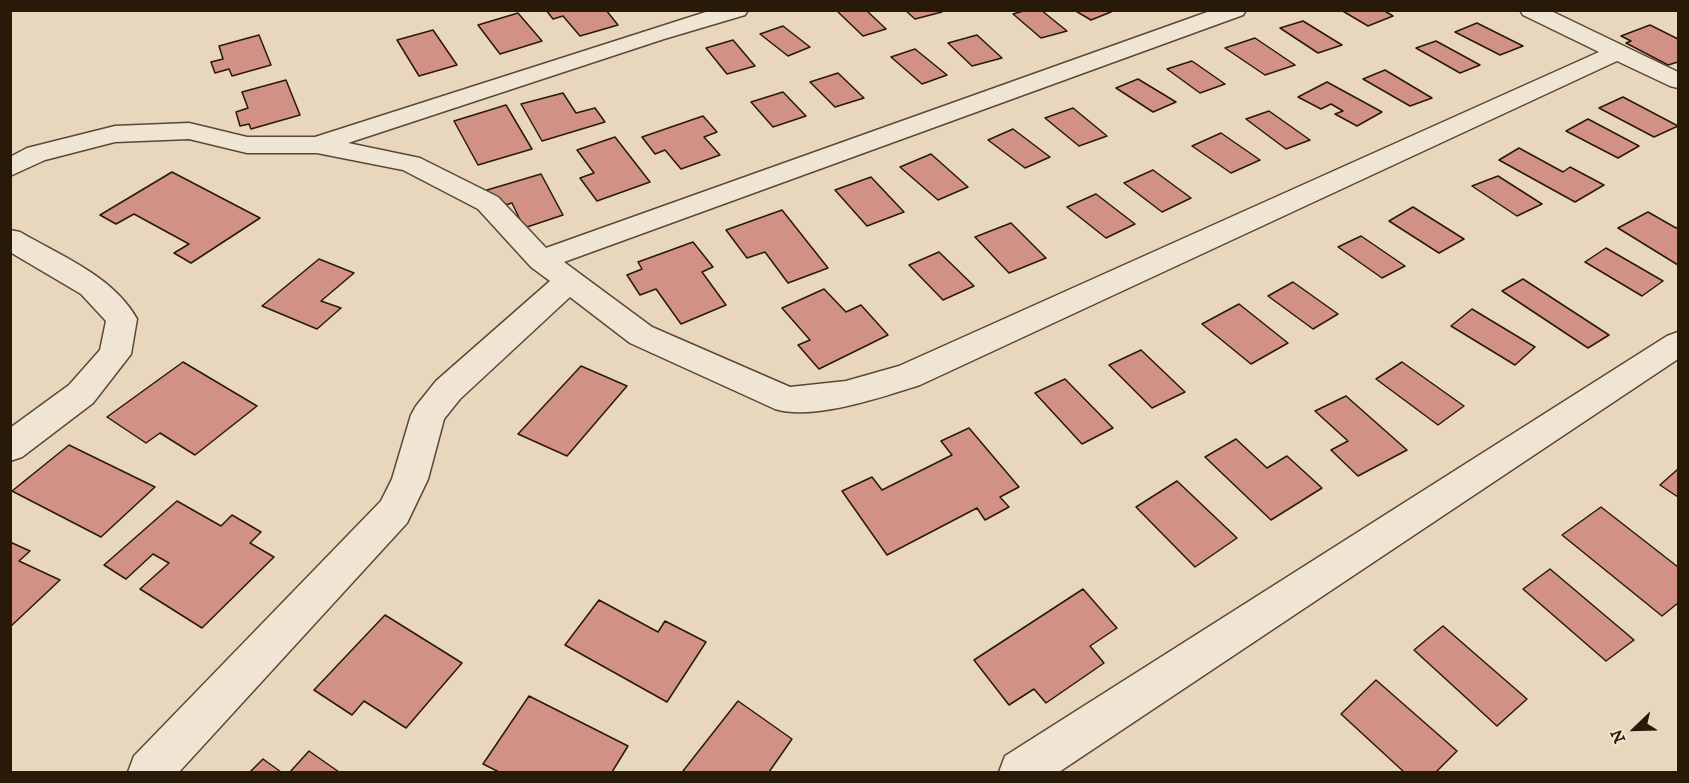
<!DOCTYPE html>
<html>
<head>
<meta charset="utf-8">
<style>
	body { margin:0 }
	#map { position:relative; width:1689px; height:783px; overflow:hidden; background:#e8d7bc; font-family:"IM FELL DW Pica",serif }
	canvas { display:block }
	.frame { position:absolute; inset:0; border:12px solid #291909; pointer-events:none }
	.north { position:absolute; left:1605px; top:699px; width:60px; height:60px; -webkit-text-stroke:4px #f0e5d3; paint-order:stroke; rotate:247deg; font-size:16px; font-weight:700; line-height:24px; text-align:center; color:#291909 }
	.north::after { content:''; display:block; margin:auto; width:21px; height:27px; background:#291909; clip-path:polygon(50% 0,100% 100%,50% 72%,0 100%) }
</style>
</head>
<body>
<div id="map">
<canvas width="1689" height="783"></canvas>
<div class="frame"></div>
<div class="north">N</div>
</div>
<script>
const g = document.querySelector('canvas').getContext('2d');
g.lineJoin = 'round';
function paint(path, color) { g.fillStyle = color; g.fill(path, 'evenodd'); }
function stroke(path, color, width, dash) { g.strokeStyle = color; g.lineWidth = width; g.lineCap = dash ? 'butt' : 'round'; g.setLineDash(dash || []); g.stroke(path); }
const building = new Path2D(`
	M546,10h60l12,15 -38,11 -17,-20 -10,3z
	M843,10h23l20,19 -23,7 -25,-24z
	M905,10h35l2,2 -27,7z
	M1027,10h14l26,21 -26,7 -28,-24z
	M1074,10h34l3,2 -20,8z
	M1341,10h42l10,6 -25,10z
	M518,13l24,28 -42,13 -22,-29z
	M1303,21l39,24 -24,8 -38,-25z
	M1477,23l46,23 -23,9 -45,-23z
	M1650,25l28,14v23l-10,3 -42,-22 5,-2 -10,-5z
	M783,26l27,21 -22,9 -28,-22z
	M433,30l24,35 -38,11 -22,-36z
	M259,35l12,30 -39,11 -3,-7 -14,4 -4,-11 12,-3 -4,-13z
	M977,35l25,23 -30,8 -24,-23z
	M1255,38l40,27 -30,10 -40,-27z
	M733,40l22,26 -28,8 -21,-26z
	M1436,41l44,24 -20,8 -44,-25z
	M915,49l32,26 -25,9 -31,-27z
	M1192,61l33,23 -25,9 -33,-24z
	M1385,70l47,28 -22,8 -47,-27z
	M838,73l26,25 -29,9 -25,-25z
	M1138,79l38,23 -23,10 -37,-24z
	M286,80l14,35 -49,14 -2,-5 -9,2 -4,-14 12,-4 -6,-16z
	M1327,82l55,30 -25,14 -22,-12 8,-3 -12,-7 -10,5 -23,-12z
	M783,92l23,24 -33,11 -22,-25z
	M563,93l13,20 19,-5 10,14 -63,19 -21,-37z
	M1623,97l55,29 -24,11 -55,-29z
	M506,105l26,44 -54,16 -24,-44z
	M1073,108l34,28 -28,10 -34,-28z
	M1269,111l41,29 -24,9 -40,-30z
	M703,116l14,16 -13,5 16,18 -39,14 -16,-19 -10,4 -13,-17z
	M1588,119l51,27 -21,12 -52,-27z
	M1013,129l37,28 -25,11 -37,-28z
	M1221,133l39,27 -29,13 -39,-27z
	M615,137l35,45 -53,19 -17,-23 14,-5 -17,-23z
	M1519,148l44,24 7,-5 34,18 -29,17 -76,-42z
	M931,154l37,33 -30,13 -38,-33z
	M1153,170l38,28 -29,14 -38,-29z
	M172,172l88,46 -69,45 -17,-10 15,-9 -55,-30 -18,10 -16,-9z
	M541,174l22,41 -39,13 -12,-25 -17,5 -8,-18z
	M1498,176l44,28 -25,12 -45,-30z
	M871,177l33,35 -37,14 -32,-36z
	M1096,194l39,30 -29,14 -39,-31z
	M1413,207l51,32 -25,14 -50,-32z
	M782,210l46,58 -40,15 -23,-31 -18,6 -21,-28z
	M1648,212l28,16 2,-1v38l-60,-37z
	M1011,223l35,35 -37,15 -34,-36z
	M1361,236l44,30 -23,12 -44,-31z
	M693,242l20,25 -11,5 24,33 -45,19 -25,-35 -16,6 -13,-20 15,-6 -4,-7z
	M1606,248l57,33 -21,15 -57,-34z
	M939,252l35,34 -31,14 -34,-35z
	M319,259l35,14 -33,28 20,7 -24,21 -55,-23z
	M1523,279l86,56 -21,13 -86,-57z
	M1293,282l45,32 -25,15 -45,-33z
	M824,289l22,23 15,-7 27,30 -69,34 -21,-24 12,-5 -28,-32z
	M1239,304l49,39 -37,21 -49,-40z
	M1472,309l63,38 -20,18 -64,-39z
	M1141,350l44,42 -33,16 -43,-43z
	M183,362l74,44 -62,49 -35,-22 -14,10 -39,-26z
	M1402,362l62,44 -26,19 -62,-46z
	M581,366l46,20 -60,70 -49,-22z
	M1065,379l48,49 -31,16 -47,-51z
	M1346,396l61,54 -49,26 -27,-26 17,-9 -33,-30z
	M969,428l50,59 -19,10 9,10 -24,13 -8,-12 -90,47 -45,-64 30,-14 10,13 70,-35 -11,-14z
	M1236,439l31,29 20,-12 35,32 -51,32 -66,-63z
	M69,445l86,42 -54,50 -89,-46z
	M1678,469v28l-18,-12z
	M1177,481l60,57 -42,29 -59,-60z
	M177,501l44,25 11,-11 29,17 -11,11 24,14 -72,71 -62,-39 29,-26 -16,-9 -27,25 -22,-14z
	M1601,507l77,60v36l-16,13 -100,-81z
	M10,542l20,9 -11,10 41,19 -50,47z
	M1550,569l84,71 -28,21 -83,-72z
	M1083,589l34,39 -27,18 14,17 -58,40 -12,-14 -25,16 -35,-45z
	M599,600l59,32 7,-11 41,21 -39,60 -102,-57z
	M385,615l77,48 -56,65 -42,-27 -12,14 -38,-25z
	M1443,626l84,73 -30,27 -83,-76z
	M1376,680l81,71 -21,21h-32l-63,-58z
	M529,696l99,50 -16,26h-113l-16,-8z
	M738,701l54,38 -23,33h-84l-2,-1z
	M309,751l30,21h-49z
	M263,759l18,13h-31z`);
paint(building, '#d29185');
stroke(building, '#291909', 1.5);
const street = new Path2D(`
	M712,10h36l-3,5 -81,24 -316,104 72,15 78,39 48,51 667,-238h33l-3,5 -679,247 88,65 138,60 56,-6 53,-15 700,-314 -76,-37 -3,-5h29l129,62v16l-8,-2 -53,-25 -697,324c-38,12 -107,36 -145,24l-145,-66 -60,-46 -110,102 -16,20 -16,60 -21,44 -228,249h-51l6,-16 247,-255 11,-22 19,-64 5,-9 20,-25 114,-100 -19,-14 -53,-58 -75,-39 -86,-17h-70l-58,-14 -74,3 -70,18 -35,16v-19l17,-9 88,-22 74,-3 58,14h68z
	M10,230l10,2c41,24 93,44 117,87l-6,35 -38,49 -71,54 -12,4v-33l59,-43 31,-35 6,-29 -25,-27 -71,-42z
	M1678,332v27l-619,413h-60l6,-16 662,-420z`);
stroke(street, '#594836', 3);
paint(street, '#f0e5d3');
</script>
</body>
</html>
